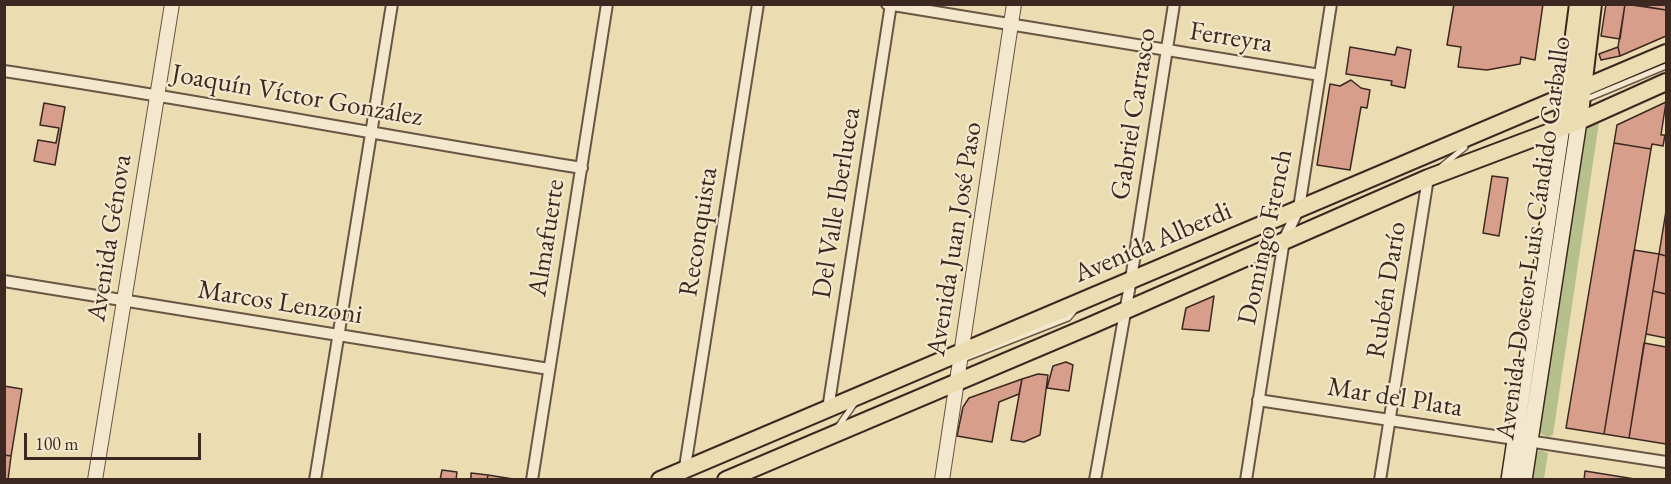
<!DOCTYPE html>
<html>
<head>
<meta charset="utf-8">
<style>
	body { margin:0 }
	#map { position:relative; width:1671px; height:484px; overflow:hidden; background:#ecdcb2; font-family:"EB Garamond",serif }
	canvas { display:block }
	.frame { position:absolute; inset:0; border:6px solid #3c2820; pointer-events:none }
	.scale { position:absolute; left:24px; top:433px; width:177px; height:27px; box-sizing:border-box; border:3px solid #3c2820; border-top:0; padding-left:8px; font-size:18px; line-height:21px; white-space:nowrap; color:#3c2820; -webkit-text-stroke:4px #f3e8cd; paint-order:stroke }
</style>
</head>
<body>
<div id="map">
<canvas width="1671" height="484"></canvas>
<div class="frame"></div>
<div class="scale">100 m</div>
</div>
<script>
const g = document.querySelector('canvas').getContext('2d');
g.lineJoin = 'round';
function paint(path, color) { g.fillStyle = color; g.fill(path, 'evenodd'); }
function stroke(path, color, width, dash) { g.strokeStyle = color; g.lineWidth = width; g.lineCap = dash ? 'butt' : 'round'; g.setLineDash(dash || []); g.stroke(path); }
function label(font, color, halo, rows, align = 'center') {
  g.font = font + ' "EB Garamond",serif'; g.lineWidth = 4.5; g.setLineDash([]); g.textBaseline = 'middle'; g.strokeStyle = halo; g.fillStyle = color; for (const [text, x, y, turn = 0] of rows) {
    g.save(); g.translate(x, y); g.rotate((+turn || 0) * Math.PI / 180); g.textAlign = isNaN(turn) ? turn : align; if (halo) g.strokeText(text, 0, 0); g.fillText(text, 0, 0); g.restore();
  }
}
paint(new Path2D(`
	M1600,115l-47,320 -5,2 -7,-3 -2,-6 45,-303z
	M1540,450l8,3 -4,26 -13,1 4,-26z`), '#b6c08d');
const building = new Path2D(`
	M1454,4h89l-8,56 -14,-3 -1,7 -33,6 -29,-3 3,-20 -14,-2z
	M1606,4h19l-5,35 -19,-3z
	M1625,4l41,6v26l-46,20 -2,-9z
	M1630,4h36v6z
	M1350,47l45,8 2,-8 14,3 -6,38 -14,-3 1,-4 -46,-7z
	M1618,47l2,9 -19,4 -2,-6z
	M1351,80l10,8 9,2 -3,18 -6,-1 -11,63 -33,-5 13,-81 10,2z
	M1666,102l-5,33h4l-2,11 -11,-2 -1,5 -37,-6 3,-18z
	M44,103l21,4 -10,58 -21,-4 4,-21 18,3 3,-15 -19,-3z
	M1614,143l37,6 -47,285 -38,-6z
	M1492,176l16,2 -9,58 -16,-3z
	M1666,211v45l-7,-2z
	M1634,250l25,4 -30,184 -25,-4z
	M1659,254l7,2v38l-13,-3z
	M1653,291l13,3v44l-20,-4z
	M1214,296l-5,35 -27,-2 4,-21z
	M1644,343l22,4v97l-37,-6z
	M1066,362l7,3 -4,26 -22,-3 6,-22z
	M1038,374l10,1 -8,60 -16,7 -13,-2 11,-61z
	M1022,379l-3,15 -20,8 -7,40 -35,-6 6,-29 6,-9z
	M4,386l18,3 -11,67 -7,-1z
	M4,455l7,1 -3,24 -4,-1z
	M442,470l15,2 -1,8h-16z
	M1585,471l56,9h-57z
	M471,473l17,2 -1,5h-16z
	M488,475l25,4v1h-26z`);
paint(building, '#d79e8b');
stroke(building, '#3c2820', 1.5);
const service = new Path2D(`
	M1584,100l82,-34
	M1441,167l24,-20
	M966,358l102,-40 6,-7
	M838,427l16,-23`);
const minor = new Path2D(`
	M887,4l433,71
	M4,71c193,29 385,66 578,97
	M4,281l545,88
	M1258,400l408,62
	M828,409l63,-405
	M685,467l73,-463
	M315,480l77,-476
	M532,480l75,-476
	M1095,480l36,-201 43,-275
	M1246,480l38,-240 15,-32 32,-204
	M1380,480l48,-302`);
const tertiary = new Path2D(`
	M95,480l77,-476
	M942,480l72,-476`);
const secondary = new Path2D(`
	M1509,480l53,-353
	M1524,480l55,-359`);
const primary = new Path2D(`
	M1579,121l14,-117
	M1562,127l16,-123
	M660,480l1006,-427
	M726,480l366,-155 336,-147 151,-57 87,-39`);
stroke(service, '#685544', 8);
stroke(minor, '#685544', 14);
stroke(tertiary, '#685544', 16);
stroke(secondary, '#3c2820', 18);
stroke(primary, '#3c2820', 20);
stroke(service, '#f3e8cd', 5);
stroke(minor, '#f3e8cd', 10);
stroke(tertiary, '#f3e8cd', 14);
stroke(secondary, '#f3e8cd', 15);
stroke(primary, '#ecdcb2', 16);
label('27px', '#3c2820', '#f3e8cd', [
	["Ferreyra",1231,38,9],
	["Joaquín Víctor González",297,96,10],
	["Gabriel Carrasco",1134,114,-81],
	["Del Valle Iberlucea",837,203,-81],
	["Reconquista",699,232,-81],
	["Domingo French",1266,237,-78],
	["Avenida Génova",110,238,-81],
	["Almafuerte",547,238,-81],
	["Avenida Doctor Luis Cándido Carballo",1534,238,-82],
	["Avenida Juan José Paso",955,239,-81],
	["Avenida Alberdi",1153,243,-23],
	["Rubén Darío",1387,290,-81],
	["Marcos Lenzoni",280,303,9],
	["Mar del Plata",1395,398,9]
]);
</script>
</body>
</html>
